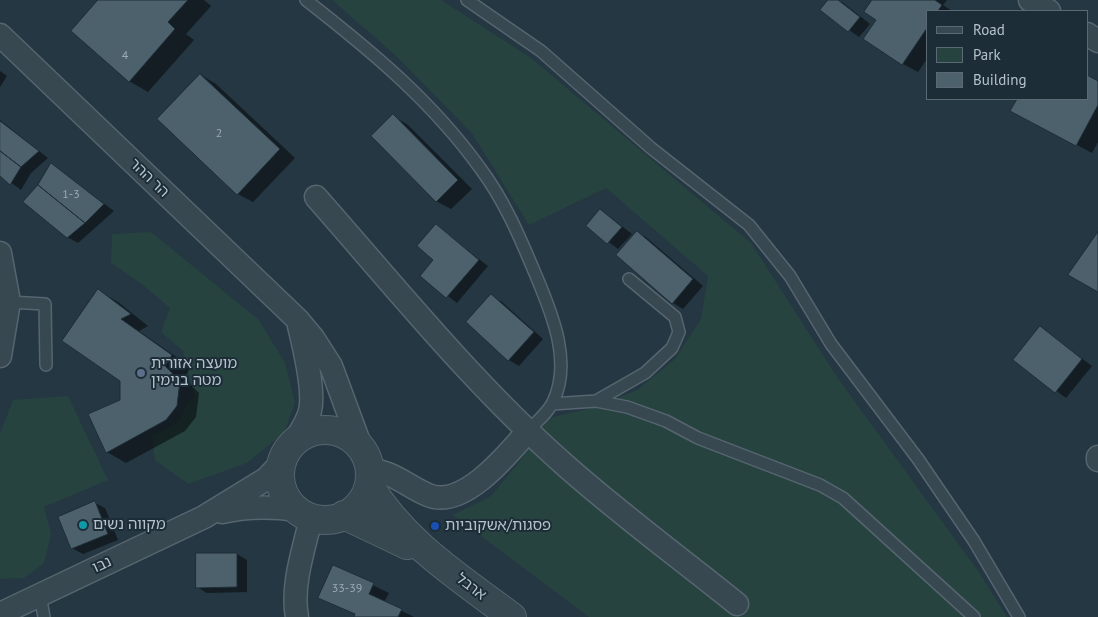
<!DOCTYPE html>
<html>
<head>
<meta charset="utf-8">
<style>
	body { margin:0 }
	#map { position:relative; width:1098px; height:617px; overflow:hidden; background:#243742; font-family:"PT Sans",sans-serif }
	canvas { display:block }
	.legend { position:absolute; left:926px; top:10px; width:162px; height:90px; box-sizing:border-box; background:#1d2d37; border:1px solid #5a6973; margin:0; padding:6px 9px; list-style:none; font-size:15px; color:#b5c2cc }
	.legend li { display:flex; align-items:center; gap:10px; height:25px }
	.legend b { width:25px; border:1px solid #5a6973 }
</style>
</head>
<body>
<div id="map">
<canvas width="1098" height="617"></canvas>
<ul class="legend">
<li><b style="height:6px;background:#384851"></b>Road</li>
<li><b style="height:14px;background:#264340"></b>Park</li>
<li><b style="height:14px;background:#4d616d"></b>Building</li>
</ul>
</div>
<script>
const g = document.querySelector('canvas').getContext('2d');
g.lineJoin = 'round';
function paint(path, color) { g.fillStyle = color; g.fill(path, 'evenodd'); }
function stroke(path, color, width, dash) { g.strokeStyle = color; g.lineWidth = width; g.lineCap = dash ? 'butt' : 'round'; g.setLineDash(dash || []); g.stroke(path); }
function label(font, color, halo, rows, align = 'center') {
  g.font = font + ' "PT Sans","Noto Sans Hebrew",sans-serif'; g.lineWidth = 4; g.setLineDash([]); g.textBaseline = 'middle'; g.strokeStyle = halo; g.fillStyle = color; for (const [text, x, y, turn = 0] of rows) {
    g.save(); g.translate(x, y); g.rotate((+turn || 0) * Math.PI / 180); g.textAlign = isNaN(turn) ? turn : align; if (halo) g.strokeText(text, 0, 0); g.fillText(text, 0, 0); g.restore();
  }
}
paint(new Path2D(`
	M332,0h109l90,58 220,185 86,134 141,194 29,46h-418l-136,-102 38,-19 29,-35 29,-43 43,-10 45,-18 38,-31 26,-40 7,-43 -102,-88 -77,37 -58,-93 -78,-79z
	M151,232l108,88 26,43 10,40 -11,30 -37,30 -59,21 -33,-24 -3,-24 25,-13 17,-28 -11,-44 -22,-19 9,-24 -27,-23 -32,-22 1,-29z
	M68,396l40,84 -64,27 7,27 -7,29 -20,15 -24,1v-146l13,-33z`), '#264340');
paint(new Path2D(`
	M99,0h105l7,6 -25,28 8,6 -46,52 -19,-11z
	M829,0l13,2 28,22 -11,13 -38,-27z
	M874,0h73l-4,5 9,6h-25v48l-9,13 -15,-8z
	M0,71l7,5 -7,11z
	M201,75l15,9 79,74 -42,44 -15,-8z
	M1087,76l11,6v60l-6,11 -80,-43 6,-11h69z
	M393,116l15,9 64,64 -21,20 -15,-8z
	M0,120l48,38 -17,15 -10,17 -21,-16z
	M52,165l62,46 -36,32 -11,-6 -28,-51z
	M601,210l31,24 -14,15 -30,-23z
	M436,226l52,40 -31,37 -35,-27 13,-16z
	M637,232l10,6 56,48 -20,23 -10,-6 -56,-48z
	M99,291l19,11 30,24 -9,5 52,36 -7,11 15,15 -3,24 -11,14 -59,32 -19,-11 15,-51 -1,-20z
	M491,296l11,6 41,37 -24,27 -10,-6z
	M1040,327l52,39 -26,32 -51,-38z
	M95,503l10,5 13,32 -35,14 -11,-6z
	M237,554l10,6v32l-40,1 -10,-6z
	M333,566l56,27 -5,9 30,15h-59l1,-2 -37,-18z`), '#0007');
const building = new Path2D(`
	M98,0h90l-20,22 7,7 -46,53 -58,-51z
	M828,0h10l22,17 -12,15 -28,-22z
	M872,0h63l7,5 -4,6h-11v17l-25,37 -39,-26 13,-19 -12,-8z
	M200,74l80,75 -43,46 -80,-76z
	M1087,75l11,6v24l-22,41 -66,-35 7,-12h70z
	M393,114l65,66 -22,22 -65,-66z
	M0,121l39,30 -18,16 -21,-16z
	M0,151l21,16 -11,18 -10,-9z
	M51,163l53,41 -19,19 -47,-38z
	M38,185l47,38 -18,15 -44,-36z
	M600,209l22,18 -15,17 -21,-18z
	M436,224l43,36 -33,38 -26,-22 13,-16 -16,-14z
	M637,231l56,48 -21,25 -56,-49z
	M1098,232v60l-30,-17z
	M98,289l33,25 -10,5 51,36 -7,11 15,15 -3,25 -11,14 -60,33 -18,-39 32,-14v-19l-58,-40z
	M491,294l43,38 -26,29 -42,-39z
	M1040,326l42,33 -27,34 -42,-33z
	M95,501l13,33 -37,15 -13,-32z
	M196,553h41v34l-41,1z
	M333,565l41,18 -5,11 33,15 -4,8h-44l1,-3 -37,-16z`);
paint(building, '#4d616d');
stroke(building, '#1f2f39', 1);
const service = new Path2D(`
	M306,0c64,50 126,101 174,168 25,33 41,72 57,110 16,38 35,85 16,124 -5,11 -17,20 -25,29
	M467,0l74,51 110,97 98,77 41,51 41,68 87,115 56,82 45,76
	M9,302l36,2 1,61
	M596,401l31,6 39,14 32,17 122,47 23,13 131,119
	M552,404l44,-3 49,-28 27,-25 7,-16 -4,-15 -46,-38
	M40,595l4,22`);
const minor = new Path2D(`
	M1030,0l19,11
	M1087,34l11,7
	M0,35l298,285 15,18 18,28 31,84
	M316,197c81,92 158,188 250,269 54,48 114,92 171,138
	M0,253l9,49 -9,54
	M294,442c6,-10 13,-19 16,-31 5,-21 -6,-64 -11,-85
	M1098,457v3
	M370,470c25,2 36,16 58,25 35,15 80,-41 100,-64
	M222,512c26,-6 48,-6 75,-2
	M0,614l204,-97 62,-38 16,-17
	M297,617c-6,-32 7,-68 14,-99`);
const tertiary = new Path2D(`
	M280 475a45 45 0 1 1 90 0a45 45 0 1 1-90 0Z
	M369,485c34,57 91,93 143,132
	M344,515l63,30`);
stroke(service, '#56656f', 14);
stroke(minor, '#56656f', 25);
stroke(tertiary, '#56656f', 30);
stroke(service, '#384851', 11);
stroke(minor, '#384851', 22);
stroke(tertiary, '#384851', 28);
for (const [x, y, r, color] of [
	[141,373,5,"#5c6f8a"],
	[83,525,5,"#0f9aa8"],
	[435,526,5,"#1a4fb4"]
]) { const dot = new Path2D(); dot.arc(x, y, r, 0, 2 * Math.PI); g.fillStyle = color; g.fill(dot); stroke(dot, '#1d2d37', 2); }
label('12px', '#9baab4', null, [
	["4",125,56],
	["2",219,134],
	["1-3",71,195],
	["33-39",347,589]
]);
label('15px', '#b5c2cc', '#1d2d37', [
	["הר ההר",149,178,44],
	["נבו",102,565,-25],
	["ארבל",471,587,37]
]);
label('15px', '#b5c2cc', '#1d2d37', [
	["מועצה אזורית",151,364],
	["מטה בנימין",151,381],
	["מקווה נשים",93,525],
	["פסגות/אשקוביות",445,526]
], 'left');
</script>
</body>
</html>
